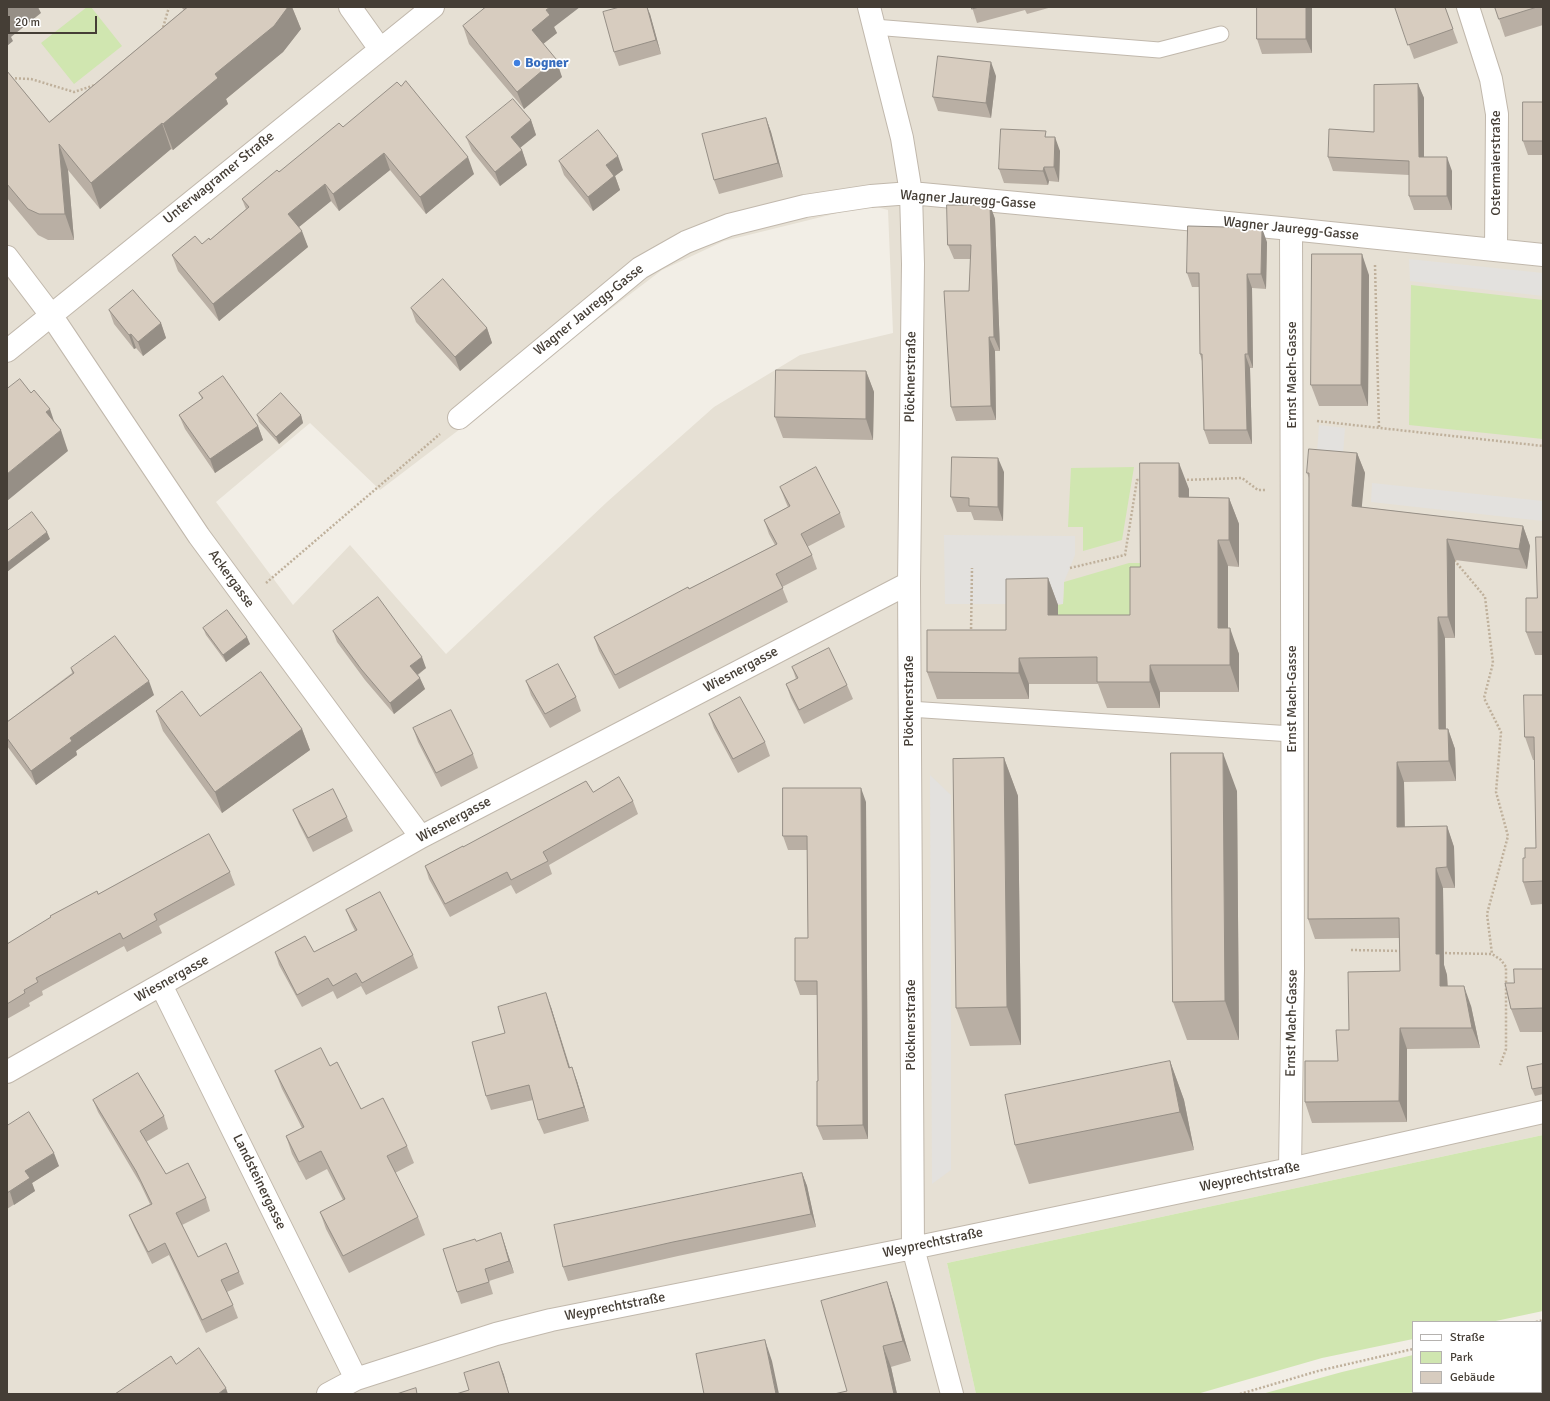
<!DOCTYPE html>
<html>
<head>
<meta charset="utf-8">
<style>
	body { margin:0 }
	#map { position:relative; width:1550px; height:1401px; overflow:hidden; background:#f2eee6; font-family:Signika,sans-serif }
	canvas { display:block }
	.frame { position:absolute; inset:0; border:8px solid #453e36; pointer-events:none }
	.legend { position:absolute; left:1412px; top:1321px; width:130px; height:72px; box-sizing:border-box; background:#fff; border:1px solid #b5b2af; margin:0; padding:5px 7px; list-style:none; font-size:12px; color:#453e36 }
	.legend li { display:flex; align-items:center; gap:8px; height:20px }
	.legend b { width:20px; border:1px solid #b5b2af }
	.scale { position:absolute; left:8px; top:16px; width:89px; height:18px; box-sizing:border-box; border:2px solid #453e36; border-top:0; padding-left:5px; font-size:12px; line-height:14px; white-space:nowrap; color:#453e36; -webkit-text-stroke:3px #fff; paint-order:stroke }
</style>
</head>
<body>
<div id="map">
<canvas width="1550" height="1401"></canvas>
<div class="frame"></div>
<ul class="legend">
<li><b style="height:5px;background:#fff"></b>Straße</li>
<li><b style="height:11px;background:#d0e6b0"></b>Park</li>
<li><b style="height:11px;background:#d7ccbf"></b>Gebäude</li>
</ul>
<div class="scale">20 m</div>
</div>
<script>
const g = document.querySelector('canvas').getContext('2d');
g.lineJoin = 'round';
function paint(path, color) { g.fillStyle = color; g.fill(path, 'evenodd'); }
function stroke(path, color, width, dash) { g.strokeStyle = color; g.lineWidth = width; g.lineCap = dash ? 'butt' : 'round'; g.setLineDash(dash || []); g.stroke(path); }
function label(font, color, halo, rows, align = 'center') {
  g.font = font + ' Signika,sans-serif'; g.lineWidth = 3.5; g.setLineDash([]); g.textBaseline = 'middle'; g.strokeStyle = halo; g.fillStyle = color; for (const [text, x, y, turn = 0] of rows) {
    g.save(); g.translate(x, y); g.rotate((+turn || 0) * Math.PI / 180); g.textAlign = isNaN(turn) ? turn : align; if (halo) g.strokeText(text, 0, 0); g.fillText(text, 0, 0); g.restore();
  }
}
paint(new Path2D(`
	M7,7h1536v1128l-596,128 29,131h-969zM870,205l18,5 5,123 -93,22 -86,52 -107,95 -161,152 -96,-109 -57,60 -77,-103 94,-79 70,67 84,-64 49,-43 149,-113 62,-29z`), '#e6e0d4');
paint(new Path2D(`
	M87,7h4l31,39 -48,38 -33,-41z
	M1411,285l132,15v139l-134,-14z
	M1134,467l-12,73 -39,11v-24h-15l3,-59z
	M1129,563h20l-9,55 -82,24v-37l5,-1 1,-22z
	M1543,1135v176l-52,11h-78v17l-91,19 -125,36h-221l-29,-131z
	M1543,1326v68h-281l80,-22 71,-17v37h128v-65z`), '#d0e6b0');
paint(new Path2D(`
	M1409,259l134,14v23l-133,-15z
	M1319,425l26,3 -3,40 -26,-2z
	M1372,483l171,18v20l-172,-19z
	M944,535l131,1v19l-11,27 -1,22h-118z
	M930,775l21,20v375l-19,14z`), '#e3e1de');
const lane = new Path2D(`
	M874,27l285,23 62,-16
	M909,709l383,25`);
const street = new Path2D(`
	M350,7l30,42
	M869,7l33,131 9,55 2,71 -4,319 4,665 39,146
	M1468,7l23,72 6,35 -1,136
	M7,257l44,58 148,221 222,301
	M7,351l426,-344
	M459,418l181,-150 46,-26 43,-17 76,-19 66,-10 40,-3 380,36 252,26
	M161,985l195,394
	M7,1072l414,-235 488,-254
	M1290,1169l3,-201 -2,-739
	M328,1394l28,-15 140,-45 55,-14 362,-72 377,-79 253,-57`);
stroke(lane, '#c1b8ac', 17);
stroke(street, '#c1b8ac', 24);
stroke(new Path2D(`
	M162,31l7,-24
	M7,78l24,1 43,13 21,-7
	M1375,265l4,163
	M1317,421l226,25
	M1183,480l59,-2 16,12h8
	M1455,556v5l30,36 8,66 -9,35 17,34 -5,60 12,44 -21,78 5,40
	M1070,568l55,-13 12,-75h5
	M266,583l174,-149
	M971,633l1,-65
	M1351,950l52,1
	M1441,953l51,1 9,6 5,7v82l-6,16
	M1536,1322l7,-2
	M1240,1394l78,-23 95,-22`), '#bfb09b', 2.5, [2, 2]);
stroke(lane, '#fff', 15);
stroke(street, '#fff', 22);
paint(new Path2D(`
	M181,7h111l9,22 -18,23 -57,47 2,5 -55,46 -2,-1 -71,60 -32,-39 6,70h-26l-10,-5 -31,-37v-127l42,51 135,-112z
	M972,7h80l-25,7 -2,-4 -48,13z
	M1257,7h55v46l-50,1 -5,-15z
	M1395,7h50l13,36 -44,16z
	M1495,7h48v18l-38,12z
	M650,14l11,40 -42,12 -5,-14z
	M463,26l91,1 3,6 -14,11 19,33 -38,32 -55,-65z
	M996,76l-5,42 -53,-7 -5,-14z
	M1418,84l6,14v59l28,14v39h-38l-5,-14v-21l-76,-4 -5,-14 46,-25z
	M1543,102v53h-15l-5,-14z
	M766,118l5,14 12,45 -64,17 -5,-14z
	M531,120l5,15 -16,13 2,2 5,15 -27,21 -28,-35 -6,-14z
	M343,127l131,47 -48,40 -36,-44 -51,41 -8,-10 -32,26 9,20 -89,74 -41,-50 -6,-16 30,-11 8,-4 36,-31 -4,-10 37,-27z
	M1048,137l12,14 -1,31 -10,-1 -1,4 -44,-2 -5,-14z
	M559,161l64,9 -8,6 5,14 -27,21 -29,-36z
	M990,205l5,14 5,132h-5l1,69 -40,1 -5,-14 18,-116 2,-32h-17l-6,-14z
	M1267,242l-1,47 -14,-1 1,80h-3l2,76h-43l-5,-14 -2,-69 -2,-7 -1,-67h-7l-5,-14z
	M1369,275l-1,131h-49l-8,-21z
	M411,308l76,20 5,15 -32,28 -44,-49z
	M109,310l52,13 5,15 -23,18 -7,-8 -2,1 -20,-25z
	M866,371l8,21 -1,48 -90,-2 -8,-21z
	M199,393l59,33 5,14 -48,33 -30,-44 -6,-14 23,-16z
	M257,415h44l2,8 -24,21 -20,-22z
	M1357,453l8,20 -4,34 162,19 7,20 -3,23 -72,-9v78h-10l1,91h2l7,20 1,32 -52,1 1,45 42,-1 7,21 1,41h-12l1,77 3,10 1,11 23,20 9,42 -73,1v73l-95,1 -7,-21 33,-41 11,-31 51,-59 -1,-33 -84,1 -7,-20 1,-441 -2,-5z
	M1004,472l-1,49 -29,-1 -3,-8h-14l-6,-15z
	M780,487l60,26 5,14 -38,20 5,8 5,14 -35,18 6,15 -169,87 -20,-38 -5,-14 181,-92 -6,-11 -5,-14 24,-13 -3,-7z
	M1189,489v8l40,1 10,26v43l-11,-1v62l11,26v38h-79v16h-53l-9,-24h-69v15h-92l-10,-27 79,-42 42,-52 10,27v10h72z
	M1543,537v118h-8l-9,-23 11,-34z
	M203,628l47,16 -24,18 -20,-27z
	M333,631l93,37 -8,7 7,14 -31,25 -29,-34 -28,-38z
	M792,667l55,18 6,14 -49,25 -13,-26 -5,-14 10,-5z
	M71,668l83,27 -78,56 1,4 -41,30 -29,-39v-24l65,-49z
	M526,681l50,16 5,14 -31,17 -19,-33z
	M1543,695v209l-12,1 -8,-23 2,-24 11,-10 -1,-88h-2l-8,-23z
	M156,711l146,18 8,21 -88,63 -59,-82z
	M709,714l56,28 5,14 -32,17 -24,-45z
	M413,728l60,26 5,14 -37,19 -23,-45z
	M1004,758l14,38 3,249 -51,1 -14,-38z
	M1237,791l2,249h-52l-14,-38z
	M593,792l40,9 5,13 -89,51 3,9 -36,20 -5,-9 -61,32 -21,-38 -4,-13 38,-19z
	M866,802l2,337 -45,1 -6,-14 1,-45 -1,-86h-17l-5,-14 13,-43 -1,-88h-19l-5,-14z
	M293,810l54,7 6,14 -40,21 -14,-28z
	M230,872l5,13 -76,41 3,7 -35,19 -3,-6 -82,45 1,4 -14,8 1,3 -23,13v-75l91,-50z
	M346,910l67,45 5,13 -52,27 -5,-9 -24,13 -4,-8 -31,16 -23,-42 -4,-13h39l41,-21 -4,-8z
	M1543,969v63h-23l-9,-23 3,-26z
	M551,1007l19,60 7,14 12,40 -45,13 -6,-14 -5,-20 -42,10 -5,-14 19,-63z
	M1170,1061l14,39 10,50 -165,34 -14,-39z
	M1543,1064v30l-8,2 -3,-7z
	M330,1066l31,43 46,37 7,17 -19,10 23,44 7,18 -76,38 -23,-44 -6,-17 23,-12 -16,-31 -21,11 -14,-26 -6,-18 16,-8 -20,-39 -7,-18z
	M93,1100l71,16 4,13 -22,13 20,32 40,24 4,13 -28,14 16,32 41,15 5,12 -17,8 6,13 5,13 -32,15 -37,-78 -17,9 -18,-37 -5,-12 21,-11 -10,-21 -42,-71z
	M7,1126l52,40 -27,17 3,8 -28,18z
	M802,1173l5,13 9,41 -138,29 -110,25 -5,-14z
	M501,1233l13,40 -25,8 4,13 -32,10 -4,-12z
	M887,1282l7,21 17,58 -20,6 6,27h-63l13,-3z`), '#b9afa4');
paint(new Path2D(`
	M7,7h31l3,6 -30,24 2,4 -6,5z
	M288,7h4l9,22 -18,23 -57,47 2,5 -55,46 -10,-26 52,-50z
	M550,7h30l-26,20 3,6 -19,15 -6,-18 14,-20z
	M647,7l3,7 11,40 -5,-14z
	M1306,7h6v46l-6,-14z
	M556,59l6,18 -38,32 -7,-17z
	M991,62l5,14 -5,42 -5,-15z
	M1418,84l6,14v73l-5,-14z
	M766,118l5,14 12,45 -5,-14z
	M531,120l5,15 -20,16 -5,-14z
	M162,123l9,26 -71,60 -9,-26z
	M1055,137l5,14 -1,31 -5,-15z
	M59,144l9,26 6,70 -9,-26z
	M522,150l5,15 -27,21 -5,-14z
	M384,153l6,17 -51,41 -6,-17z
	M618,156l5,14 -8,6 5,14 -27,21 -5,-14 18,-32z
	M468,157l6,17 -48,40 -6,-17z
	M1447,157l5,14v39l-5,-14z
	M1044,167l5,14 -1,4 -5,-14z
	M325,184l6,17 -37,30 -6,-17z
	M990,205l5,14 5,132 -6,-14z
	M1262,228l5,14 -1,47 -5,-15z
	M302,231l6,16 -89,74 -6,-17z
	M1362,254l7,21 -1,131 -7,-21z
	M1247,274l5,14 1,80 -5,-14z
	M161,323l5,15 -23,18 -5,-14z
	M487,328l5,15 -32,28 -5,-14z
	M131,334l5,14 -2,1 -5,-14z
	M989,337l6,14 1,69 -5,-14z
	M1245,354l5,14 2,76 -5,-14z
	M866,371l8,21 -1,48 -7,-21z
	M50,409l7,21 -11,-18z
	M301,415l2,8 -24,21 -3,-7z
	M258,426l5,14 -48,33 -5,-14z
	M61,430l7,21 -61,50v-27z
	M1357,453l8,20 -5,53 -8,-20z
	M998,458l6,14 -1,49 -5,-14z
	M1179,463l10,26v35l-10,-27z
	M1229,498l10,26v43l-10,-27z
	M1523,526l7,20 -3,23 -8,-20z
	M47,532l3,7 -43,33v-9z
	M1447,539l8,21v78l-7,-21z
	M1218,540l10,26v88l-10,-26z
	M1048,578l10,27v37l-10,-27z
	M1438,617l7,21 1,112 -7,-21z
	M1230,628l9,26v38l-9,-27z
	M247,637l3,7 -24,18 -3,-7z
	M422,657l4,11 -12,9 -4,-11z
	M1019,658l10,26v15l-10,-26z
	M1150,665l10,27v16l-10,-26z
	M420,678l5,11 -31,25 -4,-11z
	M149,681l5,14 -78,56 1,4 -41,30 -5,-14 39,-33z
	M302,729l8,21 -88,63 -7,-21z
	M1448,729l7,20 1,32 -7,-20z
	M1223,753l14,38 2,249 -14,-39z
	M1004,758l14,38 3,249 -14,-38z
	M1397,762l7,20 1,66 -8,-21z
	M861,788l5,14 2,337 -5,-14z
	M1447,826l7,21 1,41 -8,-21z
	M1436,868l7,20 1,77 3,10 1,32 -8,-21 -4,-32z
	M1464,986l7,20 9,42 -8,-20z
	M546,993l5,14 23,75 -5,-14z
	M1400,1028l7,21v73l-8,-21z
	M1170,1061l14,39 10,50 -14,-38z
	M572,1067l5,14 12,40 -5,-14z
	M54,1153l5,13 -27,17 3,8 -21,14 -4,-13 15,-21z
	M802,1173l5,13 9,41 -5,-13z
	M501,1233l4,12 9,28 -5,-12z
	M887,1282l7,21 17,58 -8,-20z
	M765,1340l7,21 7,33h-3z
	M883,1346l8,21 6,27h-3z
	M499,1362l5,13 5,19z
	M226,1388l2,6h-10z`), '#968f86');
const building = new Path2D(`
	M188,7h100l-14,19 -59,48 3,4 -55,46 -1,-1 -71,60 -32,-39 6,70h-26l-11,-5 -21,-25v-113l42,51z
	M486,7h64l-4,3 4,5 -18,15 24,29 -39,33 -54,-66z
	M620,7h27l9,33 -42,12 -11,-40z
	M972,7h7l-7,2z
	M1257,7h49v32h-49z
	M1395,7h50l8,22 -45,16z
	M1495,7h42l-38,12z
	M938,56l53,6 -5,41 -53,-6z
	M406,81l62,76 -48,40 -36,-44 -51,41 -8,-10 -37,30 14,17 -89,73 -41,-49 23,-19 7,8 7,-6 1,2 39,-33 -7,-8 35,-29 2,2 60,-49 4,4 54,-45 4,4z
	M1418,84l1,73h28v39h-38v-35l-81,-4 1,-28 45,3v-47z
	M513,99l18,21 -20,17 11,13 -27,22 -29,-35z
	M1523,102h20v39h-20z
	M766,118l12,45 -64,17 -12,-46z
	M1001,129l45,2 -1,6h10l-1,30h-10l-1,4 -44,-2z
	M598,130l20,26 -12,9 8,11 -26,21 -29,-36z
	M947,205h43l4,132h-5l2,69 -40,1 -7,-116h25l2,-46h-23z
	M1188,226l74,2 -1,46h-14l1,80h-3l2,76h-43l-2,-76h-2l-1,-81h-12z
	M1312,254h50l-1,131h-50z
	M443,279l44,49 -32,29 -44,-49z
	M133,290l28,33 -23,19 -7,-8 -2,1 -20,-25z
	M776,370l90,1v48l-91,-2z
	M223,376l35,50 -48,33 -31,-44 24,-17 -4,-5z
	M20,379l11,14 3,-3 16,19 -4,3 15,18 -54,44v-85z
	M281,393l20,22 -25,22 -19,-22z
	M1309,449l48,4 -5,53 171,20 -4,23 -72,-10 1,78h-10l1,112h9l1,32 -52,1v65l50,-1v41l-11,1v86h4v32h24l8,42h-72l-1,73 -94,1v-41h33l-2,-31h13l-1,-58 52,-1 -1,-53 -91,1 1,-446h-2z
	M952,457l46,1v49l-29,-1v-8l-18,-1z
	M1140,463h39v34l50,1v42h-11v88h12v37h-80v17h-53v-25l-78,1v15l-92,-1v-42h79v-51l42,-1v37h82v-48h10z
	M816,467l24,46 -39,21 11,21 -36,19 7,14 -168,87 -21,-38 94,-50 1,2 88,-45 -13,-24 26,-14 -10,-19z
	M32,512l15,20 -40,31v-32z
	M1536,537h7v95h-17v-34h11z
	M378,597l44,60 -12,9 10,12 -30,25 -29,-34 -28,-38z
	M227,610l20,27 -24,18 -20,-27z
	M115,636l34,45 -79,57 2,3 -41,30 -24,-33v-16l67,-49 -3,-5z
	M829,648l18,37 -48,25 -13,-26 12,-6 -6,-11z
	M558,664l18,33 -31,17 -19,-33z
	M261,672l41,57 -87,63 -59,-81 26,-20 18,25z
	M1524,695h19v186l-20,1v-24h2v-10h11l-2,-111h-9z
	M740,697l25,45 -32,17 -24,-45z
	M451,710l22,44 -37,19 -23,-45z
	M1171,753h52l2,248 -52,1z
	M1004,758l3,249 -51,1 -3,-249z
	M619,777l14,24 -90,51 5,9 -37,19 -4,-8 -62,32 -20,-38 38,-20v1l123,-66 7,11z
	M783,788h78l2,337 -46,1v-45h1l-1,-100h-22v-43h13l-1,-102h-24z
	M333,789l14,28 -39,21 -15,-28z
	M209,834l21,38 -76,42 3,6 -34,19 -3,-6 -84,45 2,4 -14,8 1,3 -18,11v-60l44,-27 -1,-1 47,-25 1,3z
	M380,892l33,63 -51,28 -6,-10 -23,13 -5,-8 -31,17 -22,-43 30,-16 9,16 43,-22 -11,-20z
	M1514,969h29v39l-32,1 -6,-26h9z
	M546,993l23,75 3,-1 12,40 -46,13 -9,-35 -43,11 -14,-54 33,-9 -7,-26z
	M321,1048l9,18 7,-4 24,47 22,-11 24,48 -20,10 31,61 -75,39 -23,-44 25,-13 -24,-48 -22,11 -13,-26 18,-9 -29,-56z
	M1170,1061l10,51 -165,33 -10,-50z
	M1543,1064v23l-11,2 -5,-22z
	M138,1073l26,43 -24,15 26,43 22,-11 18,35 -30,15 22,44 28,-14 13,29 -18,8 12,25 -31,15 -37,-77 -17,9 -19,-37 23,-11 -16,-33 -43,-71z
	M29,1112l25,41 -29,18 5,7 -23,15v-67z
	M802,1173l9,41 -138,28 -110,25 -9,-42z
	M501,1233l8,28 -24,8 4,13 -32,10 -14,-43 32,-10 1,2z
	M887,1282l16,59 -20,5 11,48h-60l13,-3 -26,-90z
	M765,1340l11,54h-72l-8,-40z
	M199,1348l27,40 -8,6h-103l56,-38 5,8z
	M499,1362l10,32h-53l13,-4 -5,-17z
	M416,1388l1,6h-20z`);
paint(building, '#d7ccbf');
stroke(building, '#968f86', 1);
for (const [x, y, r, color] of [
	[517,63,4,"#3f7fe0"]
]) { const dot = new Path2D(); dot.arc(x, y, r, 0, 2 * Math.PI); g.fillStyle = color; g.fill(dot); stroke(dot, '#fff', 1.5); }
label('bold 14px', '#366cbe', '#fff', [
	["Bogner",525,63]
], 'left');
label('14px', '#453e36', '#fff', [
	["Ostermaierstraße",1496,163,-90],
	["Unterwagramer Straße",219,178,-39],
	["Wagner Jauregg-Gasse",968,200,4],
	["Wagner Jauregg-Gasse",1291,229,6],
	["Wagner Jauregg-Gasse",589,310,-39],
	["Ernst Mach-Gasse",1292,375,-90],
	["Plöcknerstraße",911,377,-89],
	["Ackergasse",231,579,54],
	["Wiesnergasse",741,670,-28],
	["Ernst Mach-Gasse",1292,699,-90],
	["Plöcknerstraße",909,701,-90],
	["Wiesnergasse",454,820,-28],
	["Wiesnergasse",172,979,-29],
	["Ernst Mach-Gasse",1292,1023,-89],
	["Plöcknerstraße",911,1025,-90],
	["Weyprechtstraße",1250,1177,-12],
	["Landsteinergasse",259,1182,64],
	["Weyprechtstraße",933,1243,-12],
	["Weyprechtstraße",615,1307,-11]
]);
</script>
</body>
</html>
